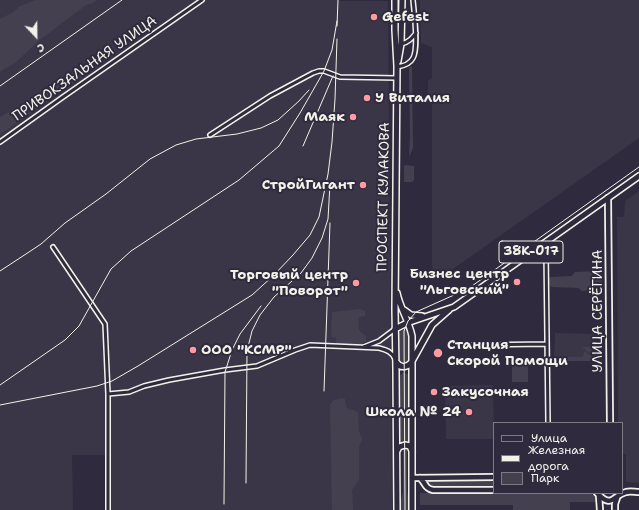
<!DOCTYPE html>
<html>
<head>
<meta charset="utf-8">
<style>
	body { margin:0 }
	#map { position:relative; width:639px; height:510px; overflow:hidden; background:#2f2a3d; font-family:"Shantell Sans",sans-serif }
	canvas { display:block }
	.legend { position:absolute; left:493px; top:422px; width:130px; height:72px; box-sizing:border-box; background:#2f2a3d; border:1px solid #7e7a81; margin:0; padding:5px 7px; list-style:none; font-size:12px; color:#f4f1e8 }
	.legend li { display:flex; align-items:center; gap:8px; height:20px }
	.legend b { width:20px; border:1px solid #7e7a81 }
	.north { position:absolute; left:16px; top:16px; width:40px; height:40px; -webkit-text-stroke:3px #2f2a3d; paint-order:stroke; rotate:158deg; font-size:11px; font-weight:700; line-height:16px; text-align:center; color:#f4f1e8 }
	.north::after { content:''; display:block; margin:auto; width:14px; height:18px; background:#f4f1e8; clip-path:polygon(50% 0,100% 100%,50% 72%,0 100%) }
</style>
</head>
<body>
<div id="map">
<canvas width="639" height="510"></canvas>
<ul class="legend">
<li><b style="height:5px;background:#2f2a3d"></b>Улица</li>
<li><b style="height:5px;background:#f4f1e8"></b>Железная дорога</li>
<li><b style="height:11px;background:#454050"></b>Парк</li>
</ul>
<div class="north">С</div>
</div>
<script>
const g = document.querySelector('canvas').getContext('2d');
g.lineJoin = 'round';
function paint(path, color) { g.fillStyle = color; g.fill(path, 'evenodd'); }
function stroke(path, color, width, dash) { g.strokeStyle = color; g.lineWidth = width; g.lineCap = dash ? 'butt' : 'round'; g.setLineDash(dash || []); g.stroke(path); }
function label(font, color, halo, rows, align = 'center') {
  g.font = font + ' "Shantell Sans",sans-serif'; g.lineWidth = 4; g.setLineDash([]); g.textBaseline = 'middle'; g.strokeStyle = halo; g.fillStyle = color; for (const [text, x, y, turn = 0] of rows) {
    g.save(); g.translate(x, y); g.rotate((+turn || 0) * Math.PI / 180); g.textAlign = isNaN(turn) ? turn : align; if (halo) g.strokeText(text, 0, 0); g.fillText(text, 0, 0); g.restore();
  }
}
paint(new Path2D(`
	M0,0h340v1h48l4,509h-282l-1,-55h-37l1,55h-73z
	M420,0h219v138l-196,138 -6,1v-5h-1v2h-3l-1,-12v-159l-4,-5v-17l4,-3v-31l-11,-4z
	M639,191v292l-13,-1v-28h-4v-31h-4l-1,-206h7l1,-16z
	M555,333l41,1v27h-42z
	M493,385l1,54h-48l-1,-53z`), '#3b3647');
paint(new Path2D(`
	M36,0h61l-4,3 -7,2 -45,34 -9,8 -18,17 -10,5 -4,3v-53l12,-6 8,-7z
	M410,66l2,1 1,81 -4,9 1,-21 -1,-67z
	M78,69l7,5 -85,61v-18z
	M405,165l9,1v14l-2,2h-8v-16z
	M599,271l3,2v14l-3,3 -17,1 -4,-3 -26,-1 -3,-2 -1,-6 3,-2 21,-1 3,-4z
	M360,309l5,2v5l-6,1c-1,10 -2,13 7,19v6h-3v3l-3,1 -24,-1v-7l-5,-1 1,-25z
	M402,330h4l3,3v27l-3,3h-5l-2,-4v-26z
	M583,347h13v14h-33v-4h20l1,-6 7,5h2v-2h-2l-8,-6z
	M512,362h16v20h-16z
	M403,373l5,1 1,3 1,66c-4,-3 -6,-3 -10,0v-68z
	M342,398l3,1c1,16 7,7 13,14l1,18 3,8 -3,8v33l-7,10 1,20h-21l-2,-105 4,-5z
	M403,449h4v43l2,8v10h-8v-10l2,-8z
	M433,479h61v9h-61l-5,-2 1,-5z
	M420,493h167c6,1 9,3 9,9h-26v8h-57v-5h-93z`), '#454050');
const street = new Path2D(`
	M401,44c7,-1 11,-6 15,-11
	M397,67c7,-1 13,-3 16,-9 6,-10 1,-46 0,-58
	M210,135l60,-39 43,-23 6,-2h5l16,6 57,1
	M0,142l63,-45 139,-97
	M543,243l3,8 2,172
	M53,247l52,77 3,70v116
	M471,345l76,-1
	M364,347l15,-6 16,-12
	M108,394l21,-2 15,-6 25,-6 56,-10 32,-4 38,-16 15,-5 69,3c8,2 13,4 16,11`);
const secondary = new Path2D(`
	M608,198l2,225
	M412,478l82,-1
	M420,478c6,5 4,10 13,12h61
	M597,493c15,16 15,3 29,-1 4,-1 9,0 13,0
	M599,496l1,14
	M615,510v-6l2,-6`);
const primary = new Path2D(`
	M395,0v30l2,36 -2,243 1,62 1,139
	M398,61l3,-17 1,-44
	M397,293c3,15 12,28 15,43v174
	M404,310l7,5 11,1
	M395,329l12,-6 47,-16 185,-131
	M396,362c4,6 10,6 15,1l21,-38 17,-15
	M397,451l2,-4 6,-2 5,1 2,5`);
stroke(street, '#f4f1e8', 6);
stroke(secondary, '#f4f1e8', 8);
stroke(primary, '#f4f1e8', 8);
stroke(street, '#2f2a3d', 3);
stroke(secondary, '#2f2a3d', 4.5);
stroke(primary, '#2f2a3d', 5);
stroke(new Path2D(`
	M405,510l-1,-179 4,-10 8,-9 47,-21 9,-5 167,-119`), '#f4f1e8', 1);
stroke(new Path2D(`
	M337,26l1,-26
	M0,86l122,-86
	M303,146l30,-70
	M0,271l29,-19 12,-8 24,-21 41,-29 44,-35 26,-14 20,-6 41,-5 24,-6 17,-8 21,-19 10,-11
	M0,385l65,-45 14,-14 32,-57 20,-18 108,-71 40,-34 21,-33 24,-42 8,-21 5,-29
	M324,391l6,-168
	M0,405l97,-19 15,-5 26,-15 114,-71 21,-19 20,-21 17,-20 9,-18 9,-43 4,-32 3,-43 2,-60
	M246,483l1,-132 5,-20 8,-16 14,-18 27,-24 11,-15 10,-20 6,-19 2,-35
	M224,504l1,-132 7,-22 8,-16 21,-28`), '#f4f1e8', 1);
for (const [x, y, r, color] of [
	[374,17,4,"#ff9aa2"],
	[367,98,4,"#ff9aa2"],
	[353,117,4,"#ff9aa2"],
	[363,185,4,"#ff9aa2"],
	[517,282,4,"#ff9aa2"],
	[356,283,4,"#ff9aa2"],
	[193,350,4,"#ff9aa2"],
	[438,353,5,"#ff9aa2"],
	[434,392,4,"#ff9aa2"],
	[469,412,4,"#ff9aa2"]
]) { const dot = new Path2D(); dot.arc(x, y, r, 0, 2 * Math.PI); g.fillStyle = color; g.fill(dot); stroke(dot, '#2f2a3d', 1.5); }
for (const [x, y, w] of [
	[531,252,64]
]) { const box = new Path2D(); box.roundRect(x - w / 2, y - 11, w, 22, 3); g.fillStyle = '#2f2a3d'; g.fill(box); stroke(box, '#f4f1e8', 1); }
label('bold 13px', '#f4f1e8', null, [
	["38К-017",531,252]
]);
label('bold 14px', '#f4f1e8', '#2f2a3d', [
	["Gefest",382,17],
	["У Виталия",375,98],
	["Маяк",345,117,"right"],
	["СтройГигант",355,185,"right"],
	["Бизнес центр",509,274,"right"],
	["\"Льговский\"",509,290,"right"],
	["Торговый центр",348,275,"right"],
	["\"Поворот\"",348,291,"right"],
	["Станция",447,345],
	["Скорой Помощи",447,361],
	["ООО \"КСМР\"",201,350],
	["Закусочная",442,392],
	["Школа № 24",461,412,"right"]
], 'left');
label('14px', '#f4f1e8', '#2f2a3d', [
	["ПРИВОКЗАЛЬНАЯ УЛИЦА",85,69,-35],
	["ПРОСПЕКТ КУЛАКОВА",384,197,-89],
	["УЛИЦА СЕРЁГИНА",598,311,-90]
]);
</script>
</body>
</html>
